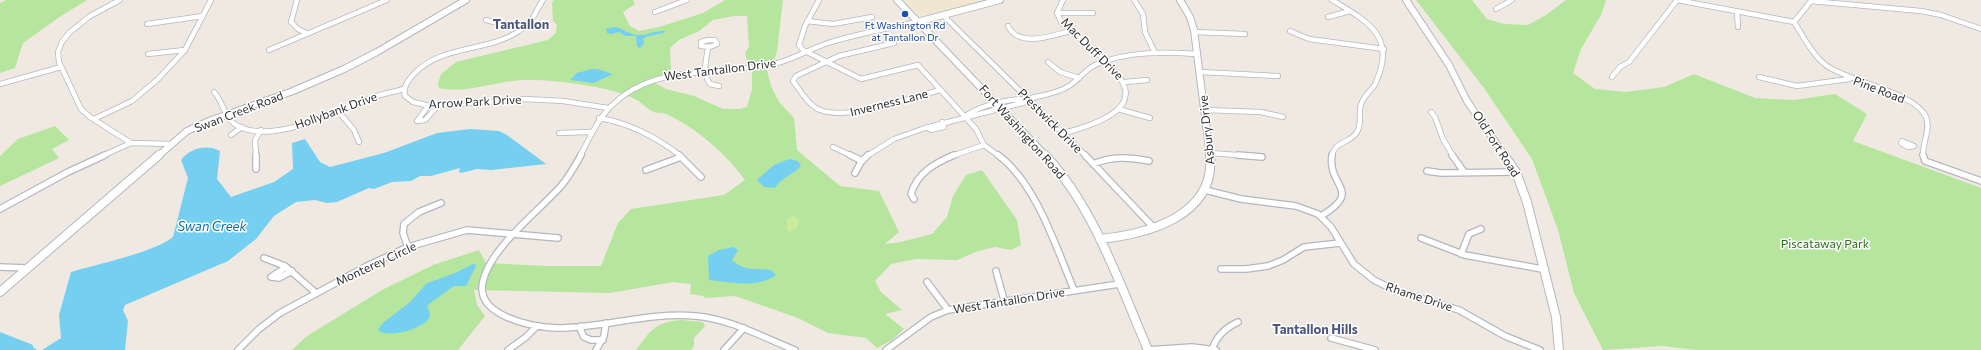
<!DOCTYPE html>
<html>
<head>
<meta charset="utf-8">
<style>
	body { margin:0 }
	canvas { display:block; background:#efe9e1 }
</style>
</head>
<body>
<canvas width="1981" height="350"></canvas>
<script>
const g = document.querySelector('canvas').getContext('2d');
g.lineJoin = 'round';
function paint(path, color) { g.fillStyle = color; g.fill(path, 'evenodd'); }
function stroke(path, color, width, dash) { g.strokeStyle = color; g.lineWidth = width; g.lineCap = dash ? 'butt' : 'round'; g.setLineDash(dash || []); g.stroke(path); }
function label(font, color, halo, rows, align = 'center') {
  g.font = font + ' Commissioner,sans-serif'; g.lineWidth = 3; g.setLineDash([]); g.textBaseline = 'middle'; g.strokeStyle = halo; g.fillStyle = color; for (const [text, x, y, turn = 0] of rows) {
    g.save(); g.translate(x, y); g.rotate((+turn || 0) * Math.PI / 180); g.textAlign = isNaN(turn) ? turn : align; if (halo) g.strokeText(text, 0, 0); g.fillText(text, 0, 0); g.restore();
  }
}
paint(new Path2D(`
	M903,0h79l3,3 -63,15z`), '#f0e6d1');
paint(new Path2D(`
	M6,0h81l-26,16 -38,27 -8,25 -15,5v-70z
	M554,0h79l2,4 -12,8 7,14 9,5 20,-4 44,-14 22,-13h58l-6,51 -3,9 -23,3 -4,-3 -2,-7 4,-6 -2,-31h-13l-21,4 -14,11 -20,9 -9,8 1,24 -23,7 18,10 28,7 29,13h17l7,-2 5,-18v-20l14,-2 5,19 8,16 15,16 3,32 43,36 39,5 20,41 -14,12 16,-2 31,-8 15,-17 6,-21 13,-21 16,-5 35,50 4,25 -10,5 -16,-3 -17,4 -21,9 -41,-1 -25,5 -16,17 6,11 21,18 -17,4 19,15 -12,11 -15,8 -11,-10 -38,-5 -30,-15 -63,-22 -30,2 -2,-2 -13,-2 1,-10 -18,-2 -63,11 -136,-3 3,15 8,11 -27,34h-166l15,-14 75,-46 51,-25 46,-15 7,13 60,3h55l17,-43 13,-14 93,-14 21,-15c-20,-27 -48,-52 -79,-66 -4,-2 -10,0 -14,-3 -6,-3 -10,-8 -15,-11 -25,-14 -85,-21 -114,-20 -27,1 -57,14 -84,8l-1,-5 3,-9 15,-12 92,-22 8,-7 1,-8 -4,-4 -1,-18z
	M1416,0h56l15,19 17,5 24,1 18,-10 20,-15h40l-5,15 -20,34 -8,24 22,16 31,3 38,-5 30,-13 61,24 39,2 41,-6 32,20 -14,27 128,47v162h-284l-35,-4 -59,4 -29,-57 -16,-63 -26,-71 -48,-71z
	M55,126l14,14 -17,9 7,9 -59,28v-30l18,-17z
	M681,320l22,2 2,4 -11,12v8l-3,4h-55c16,-21 18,-27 45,-30z`), '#b6e59e');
paint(new Path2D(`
	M793,216l7,4 -3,8 -8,4 -2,-4v-9z`), '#c9ec9a');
paint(new Path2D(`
	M613,27c9,0 14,7 24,8 9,1 18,-5 28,-4l-2,2 -18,4 -2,2 1,5 -4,4 -3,-1 -1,-11h-11l-6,-4 -8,2 -4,-1 -1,-4z
	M592,69h5l16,5 -19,9 -24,-3 7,-7z
	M470,129l29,2 8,4 39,29 -55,6 -14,-1 -16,4 -2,-1 1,-4 -29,8h-11l-9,5 -19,1 -18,7 -5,-1 -32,14 -10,1 -12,-3 -19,2 -22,14 -18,23 -28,22 -103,44 -2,5 5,11 -3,29h-83l19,-12 -2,-23 12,-43c26,-8 82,-19 102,-35l15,-59 -7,-18c9,-12 26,-16 39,-9l-3,28 14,18 43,-15 19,-13 -1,-26 13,-4 15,23 10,5 54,-14 53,-20z
	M789,159l9,2 3,5c-9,10 -17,9 -26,22l-11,-1 -7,-7 17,-15z
	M734,247l4,3 -6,10c12,12 25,8 39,10l5,5c-18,14 -46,7 -67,5l-1,-24 11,-6z
	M473,264h2l1,2 -10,20h-12l-25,18 -2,2c2,4 4,8 2,12 -6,11 -42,21 -51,12l5,-7 27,-21 17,-19 26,-9z
	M0,332l33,13v2l4,3h-37z`), '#75cff0');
const streetFar1 = new Path2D(`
	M120,0l-30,16 -21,17 -7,9 -4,10 1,10 22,47 9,8 41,26 40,1
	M297,0l-6,22 7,7 8,4
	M543,0c-9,13 -9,22 -24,31 -33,22 -79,13 -107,45 -5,6 -9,12 -7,20l8,6 17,4 96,-7 37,2 45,7
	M819,0l-14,26 -6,19 4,5 58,29 57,-14 58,64 8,16 15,11
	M1063,0l-6,13 5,10c53,47 111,81 2,110
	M1134,0l9,14 2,18 10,21
	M1677,0l117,22 17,-21
	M1811,1l110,10 20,4 40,14
	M1496,9l16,-9
	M655,12l32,-12
	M1737,12l1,15
	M1057,13h36
	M944,16l142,140
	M1328,17l22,-6
	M486,20l36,9
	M807,21l26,3 39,-7
	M1794,22c10,15 18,33 33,44 23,16 88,26 99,51 5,12 -4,27 -3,39
	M147,24l56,-8
	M1008,26c11,22 43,10 62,5
	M1290,31l19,8 75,10
	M1194,32l51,2
	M708,40h7l2,4 -7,3 -9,-1v-4z
	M894,43l-55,13 -43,20 -3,5c7,9 16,25 27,29 29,11 91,-12 120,-20
	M708,48c-2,14 -6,24 2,36l9,2
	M269,50l118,-50
	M148,54l37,-4
	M1048,62l12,10 19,6
	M1200,72l78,4
	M1612,77l8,-10 9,-5 48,-62
	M1759,77l38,9 52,-7
	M1125,82l22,-2
	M0,84l61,-17
	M214,92c9,9 10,26 22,33 36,21 100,-14 135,-27 11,-4 22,-6 33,-9
	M428,106l-11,15 8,-1 12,-13
	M1118,109l32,9
	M1205,110l56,2 22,5
	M338,111l16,19 5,12
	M1431,112l4,5 8,22 10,17
	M965,116c16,-11 43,-17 62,-17
	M599,118c31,5 57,19 82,38
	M94,119l38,-18 26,-22 27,-29 26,-50
	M927,127l4,3 13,-3 -2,-5
	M559,133l32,-1
	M231,135l11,-8
	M1902,141l12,5 -6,1 -7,-4z
	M833,147l19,9
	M1210,153l41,3
	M102,156l29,-13
	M256,156l-1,-16 6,-10
	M580,156c8,-14 14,-30 24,-42 43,-53 111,-37 170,-50 18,-4 34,-14 51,-20 30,-10 61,-15 92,-22
	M867,156l27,-17 31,-11 101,-26 2,-3c13,-4 29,-5 41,-13 11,-7 16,-17 28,-22 31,-13 68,-12 100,-10
	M952,156l32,-11
	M1332,156c2,-15 19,-13 25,-24 6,-9 0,-21 5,-30 3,-8 11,-12 14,-20 21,-46 -9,-61 -44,-82`);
const street = new Path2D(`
	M256,155v14
	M581,155c-6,11 -12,22 -20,31 -22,25 -70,61 -78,95 -9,35 49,46 74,47 46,0 91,-16 138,-12 36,3 67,21 100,34
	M679,155l22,22
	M850,155l12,6
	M998,155c38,28 58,92 76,135
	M1085,155l69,73
	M1238,155l24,2
	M1452,155l12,17
	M1923,155l2,6 56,20
	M1093,164c19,-8 36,-7 56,-3
	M646,170l35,-13
	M1427,171l14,2 75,-1
	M855,173l6,-11 7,-7
	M1205,190l36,9 55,7 22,8 13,13 23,37 20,16 22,11 63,19 46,26 35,14
	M914,199l-3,-5c6,-21 24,-31 43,-39
	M0,209l68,-37 37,-17
	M1321,216c43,-26 6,-29 11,-61
	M1421,238l44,17 77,14
	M408,247l-5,-14 1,-9 15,-12 22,-9
	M1461,254l8,-20 12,-5
	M264,258l21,8 31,27
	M0,267l27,1
	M286,267l-15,10 8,1 13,-7
	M1221,269h25l22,-3 15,-6 21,-13 36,-4
	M996,271l8,29
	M927,282l21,28
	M581,326v5l3,6 7,3h12
	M1331,338l44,12
	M238,350l21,-21 21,-16 87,-47 41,-19 59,-17 91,8
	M508,350l18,-13 11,-11
	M596,350l8,-14 2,-13
	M724,350l20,-22
	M886,350l45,-33 17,-7 171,-26
	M1147,350l45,-3 24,3
	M1212,350c4,-14 13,-22 26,-28`);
const secondaryFar1 = new Path2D(`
	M897,0l149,156
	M1180,0l10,17 4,13 16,126
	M1406,0l43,65 18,36 38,55
	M917,22l83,-22
	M158,156l29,-25 22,-10 84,-30 51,-22 33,-17 89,-52`);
const secondary = new Path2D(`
	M1045,155c48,50 76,132 103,195
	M1504,155l12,17 11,30 29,115 3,33
	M1100,239c48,-5 116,-23 110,-84
	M0,292l159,-137`);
stroke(streetFar1, '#b4b7c1', 6);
stroke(street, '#b4b7c1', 8);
stroke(secondaryFar1, '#b4b7c1', 8);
stroke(secondary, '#b4b7c1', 10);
stroke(streetFar1, '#fff', 4.5);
stroke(street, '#fff', 5.5);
stroke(secondaryFar1, '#fff', 6);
stroke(secondary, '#fff', 8);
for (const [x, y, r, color] of [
	[905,14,4,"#1a4fb4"]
]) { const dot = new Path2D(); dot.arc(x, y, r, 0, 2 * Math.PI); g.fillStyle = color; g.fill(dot); stroke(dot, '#fff', 1.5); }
label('10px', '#164399', '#fff', [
	["Ft Washington Rd",905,26],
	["at Tantallon Dr",905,38]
]);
label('12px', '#2e2e2e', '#fff', [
	["Mac Duff Drive",1092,49,45],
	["West Tantallon Drive",720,70,-7],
	["Pine Road",1879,90,21],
	["Arrow Park Drive",475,102,-3],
	["Inverness Lane",889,103,-14],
	["Hollybank Drive",336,111,-20],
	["Swan Creek Road",239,112,-21],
	["Prestwick Drive",1050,121,45],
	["Asbury Drive",1207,130,-96],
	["Fort Washington Road",1022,132,48],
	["Old Fort Road",1496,144,57],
	["Monterey Circle",376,264,-25],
	["Rhame Drive",1419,297,18],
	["West Tantallon Drive",1009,301,-9]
]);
label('12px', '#2c6e1b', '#fff', [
	["Piscataway Park",1825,244]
]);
label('bold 13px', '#4d5680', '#fff', [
	["Tantallon",521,25],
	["Tantallon Hills",1315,330]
]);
label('italic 13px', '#0d6fa3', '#fff', [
	["Swan Creek",212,227]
]);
</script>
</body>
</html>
